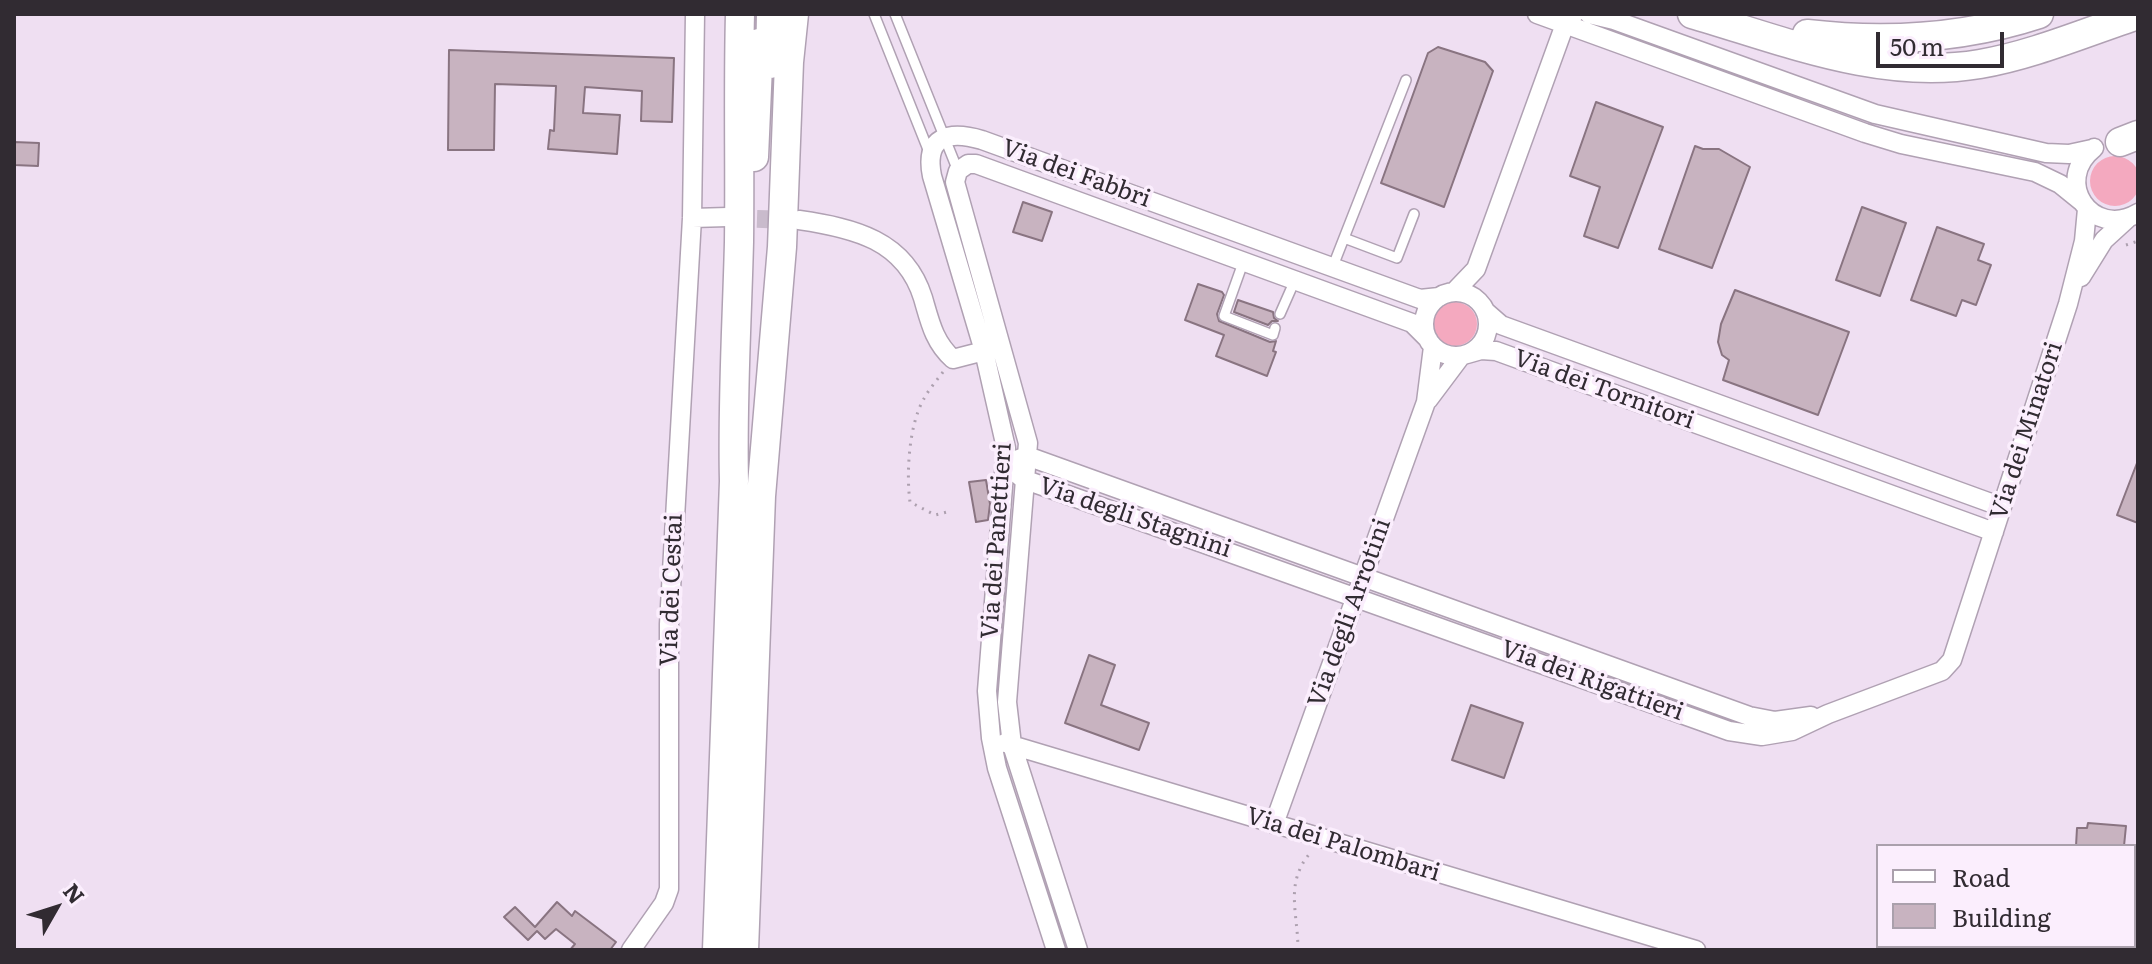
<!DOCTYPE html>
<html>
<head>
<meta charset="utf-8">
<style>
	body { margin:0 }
	#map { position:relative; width:2152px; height:964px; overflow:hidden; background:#efdff2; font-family:Literata,serif }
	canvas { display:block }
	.frame { position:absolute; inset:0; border:16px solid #312b32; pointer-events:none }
	.legend { position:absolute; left:1876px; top:844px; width:260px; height:104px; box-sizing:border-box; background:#fbeefd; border:2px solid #aaa0ac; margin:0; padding:10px 14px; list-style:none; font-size:24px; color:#312b32 }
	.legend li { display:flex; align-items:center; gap:16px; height:40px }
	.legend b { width:40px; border:2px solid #aaa0ac }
	.north { position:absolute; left:16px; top:868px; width:80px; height:80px; -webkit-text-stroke:6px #fbeefd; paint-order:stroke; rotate:51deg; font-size:22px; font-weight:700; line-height:32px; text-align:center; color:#312b32 }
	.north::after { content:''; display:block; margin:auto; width:28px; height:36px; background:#312b32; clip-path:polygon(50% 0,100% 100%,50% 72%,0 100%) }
	.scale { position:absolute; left:1876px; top:32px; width:128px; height:36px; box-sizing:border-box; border:4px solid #312b32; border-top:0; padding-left:10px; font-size:24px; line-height:28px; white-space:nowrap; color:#312b32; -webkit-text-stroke:6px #fbeefd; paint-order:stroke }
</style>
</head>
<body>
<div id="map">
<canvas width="2152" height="964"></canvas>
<div class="frame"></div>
<ul class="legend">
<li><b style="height:10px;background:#fff"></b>Road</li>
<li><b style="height:22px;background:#c8b3c0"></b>Building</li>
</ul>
<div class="north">N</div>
<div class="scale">50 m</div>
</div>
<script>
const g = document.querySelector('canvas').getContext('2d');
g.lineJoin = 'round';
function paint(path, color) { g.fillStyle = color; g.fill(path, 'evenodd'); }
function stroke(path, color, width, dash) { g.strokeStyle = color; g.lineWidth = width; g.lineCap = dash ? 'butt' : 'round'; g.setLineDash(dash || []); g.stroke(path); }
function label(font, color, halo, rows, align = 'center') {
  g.font = font + ' Literata,serif'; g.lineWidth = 7; g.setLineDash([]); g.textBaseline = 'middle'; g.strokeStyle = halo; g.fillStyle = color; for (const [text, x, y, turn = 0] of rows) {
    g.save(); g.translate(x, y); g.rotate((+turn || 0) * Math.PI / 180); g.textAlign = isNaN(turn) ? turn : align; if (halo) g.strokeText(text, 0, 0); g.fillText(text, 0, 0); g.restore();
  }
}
paint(new Path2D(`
	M2090 181a25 25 0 1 1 50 0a25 25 0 1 1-50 0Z
	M1433 324a22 22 0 1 1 44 0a22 22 0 1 1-44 0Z`), '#f4a9bf');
const building = new Path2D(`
	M1438,47l47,15 8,9 -49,136 -63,-24 47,-130z
	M449,50l225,8 -2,64 -31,-1 1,-30 -57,-4 -2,26 37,2 -3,39 -69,-5 2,-19 4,1 2,-45 -61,-2 -1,66h-46z
	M1596,102l67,25 -45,121 -34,-12 16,-49 -30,-11z
	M14,142l25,1 -1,23 -24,-1z
	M1695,146l8,3h16l31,18 -38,101 -53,-19z
	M1023,202l29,10 -10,29 -29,-9z
	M1862,207l44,16 -26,73 -44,-16z
	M1937,227l47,17 -6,16 13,5 -15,40 -14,-5 -6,16 -45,-16z
	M1198,284l24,8 2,3 -7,19 2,7 51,21 6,-1 -3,10 3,1 -9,24 -51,-20 8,-21 -39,-15z
	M1735,290l114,42 -31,83 -95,-35 6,-20 -7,-5 -4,-13 3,-18z
	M1238,300l35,12 1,6 4,3h-6l-4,4 -34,-13z
	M2137,463h1v60l-21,-8z
	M986,480l4,24 -2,16 -12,2 -7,-40z
	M1089,655l26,10 -14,40 48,18 -10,27 -74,-27z
	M1471,705l52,18 -19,55 -52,-18z
	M2088,823l38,3 -2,20h-48l1,-18h10z
	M557,902l15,14 3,-5 41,31 -6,8h-40l5,-6 -19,-15 -11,10 -8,-8 -9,9 -24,-23 11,-10 20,20z`);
paint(building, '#c8b3c0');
stroke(building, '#897481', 2);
stroke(new Path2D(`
	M730,218l62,2`), '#c9bbcc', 18, [18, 9]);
const service = new Path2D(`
	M874,14l55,138
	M895,14l63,157
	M1344,238l53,20 17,-44
	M1244,260l-20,56 49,19 2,-7
	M1333,266l73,-186
	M1280,314l15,-34`);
const minor = new Path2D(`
	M1537,14l328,119 36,11 134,28 25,12 21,17
	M1589,14l25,6 261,94 171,39 23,1 23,-5
	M2094,148c-42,33 -2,92 44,65
	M692,218l36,-1
	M799,220c55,8 106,20 124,78 7,24 11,44 30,61l31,-8
	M2081,277l23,-37 23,-21
	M1454,292l22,-23 89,-245 9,-10
	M1424 324a32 32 0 1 1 64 0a32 32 0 1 1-64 0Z
	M1485,311l16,14 501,182
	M1467,354l14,-4 15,1 498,181
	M1428,400l33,-44
	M1016,460l11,-4 722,260 26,5 36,-5
	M1005,463l18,16 706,252 33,5 30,-5 36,-17 114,-43 10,-11 116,-356 16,-63 3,-32
	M1005,743l691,207
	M1274,824l152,-422 7,-55
	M631,950l33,-47 5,-14v-265l23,-406 3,-204
	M1056,950l-59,-182 -6,-30 -4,-47 19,-243 -22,-97 -52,-175c-8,-40 17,-46 50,-36l438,159 19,-2
	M1078,950l-66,-205 -5,-43 21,-259 -73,-261 3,-11 10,-7h8l436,159 16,16`);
const trunk = new Path2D(`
	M1692,14c93,27 188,67 288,50 53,-9 106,-32 158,-49
	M1807,34c79,9 156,5 232,-20
	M770,64l1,-50
	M2120,142l18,-7
	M754,157l5,-114
	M717,950l17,-469c-2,-80 3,-159 5,-239 1,-76 -1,-152 1,-228
	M744,950l17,-454 21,-249 7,-185 5,-48`);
stroke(service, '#b0a1b3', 12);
stroke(minor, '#b0a1b3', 21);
stroke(trunk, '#b0a1b3', 31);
stroke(new Path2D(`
	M2126,245l12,-4
	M943,372c-6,8 -13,16 -18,25 -16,25 -19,76 -15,105l25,13 12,-3
	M1298,950c0,-38 -14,-67 13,-98`), '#ada0af', 3, [2, 6]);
stroke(service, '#fff', 9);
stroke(minor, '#fff', 18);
stroke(trunk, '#fff', 28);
label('24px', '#312b32', '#fbeefd', [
	["Via dei Fabbri",1076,174,20],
	["Via dei Tornitori",1604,390,20],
	["Via dei Minatori",2027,431,-72],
	["Via degli Stagnini",1135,518,19],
	["Via dei Panettieri",997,541,-86],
	["Via dei Cestai",672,590,-88],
	["Via degli Arrotini",1350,613,-70],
	["Via dei Rigattieri",1592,681,20],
	["Via dei Palombari",1343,845,17]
]);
</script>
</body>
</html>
